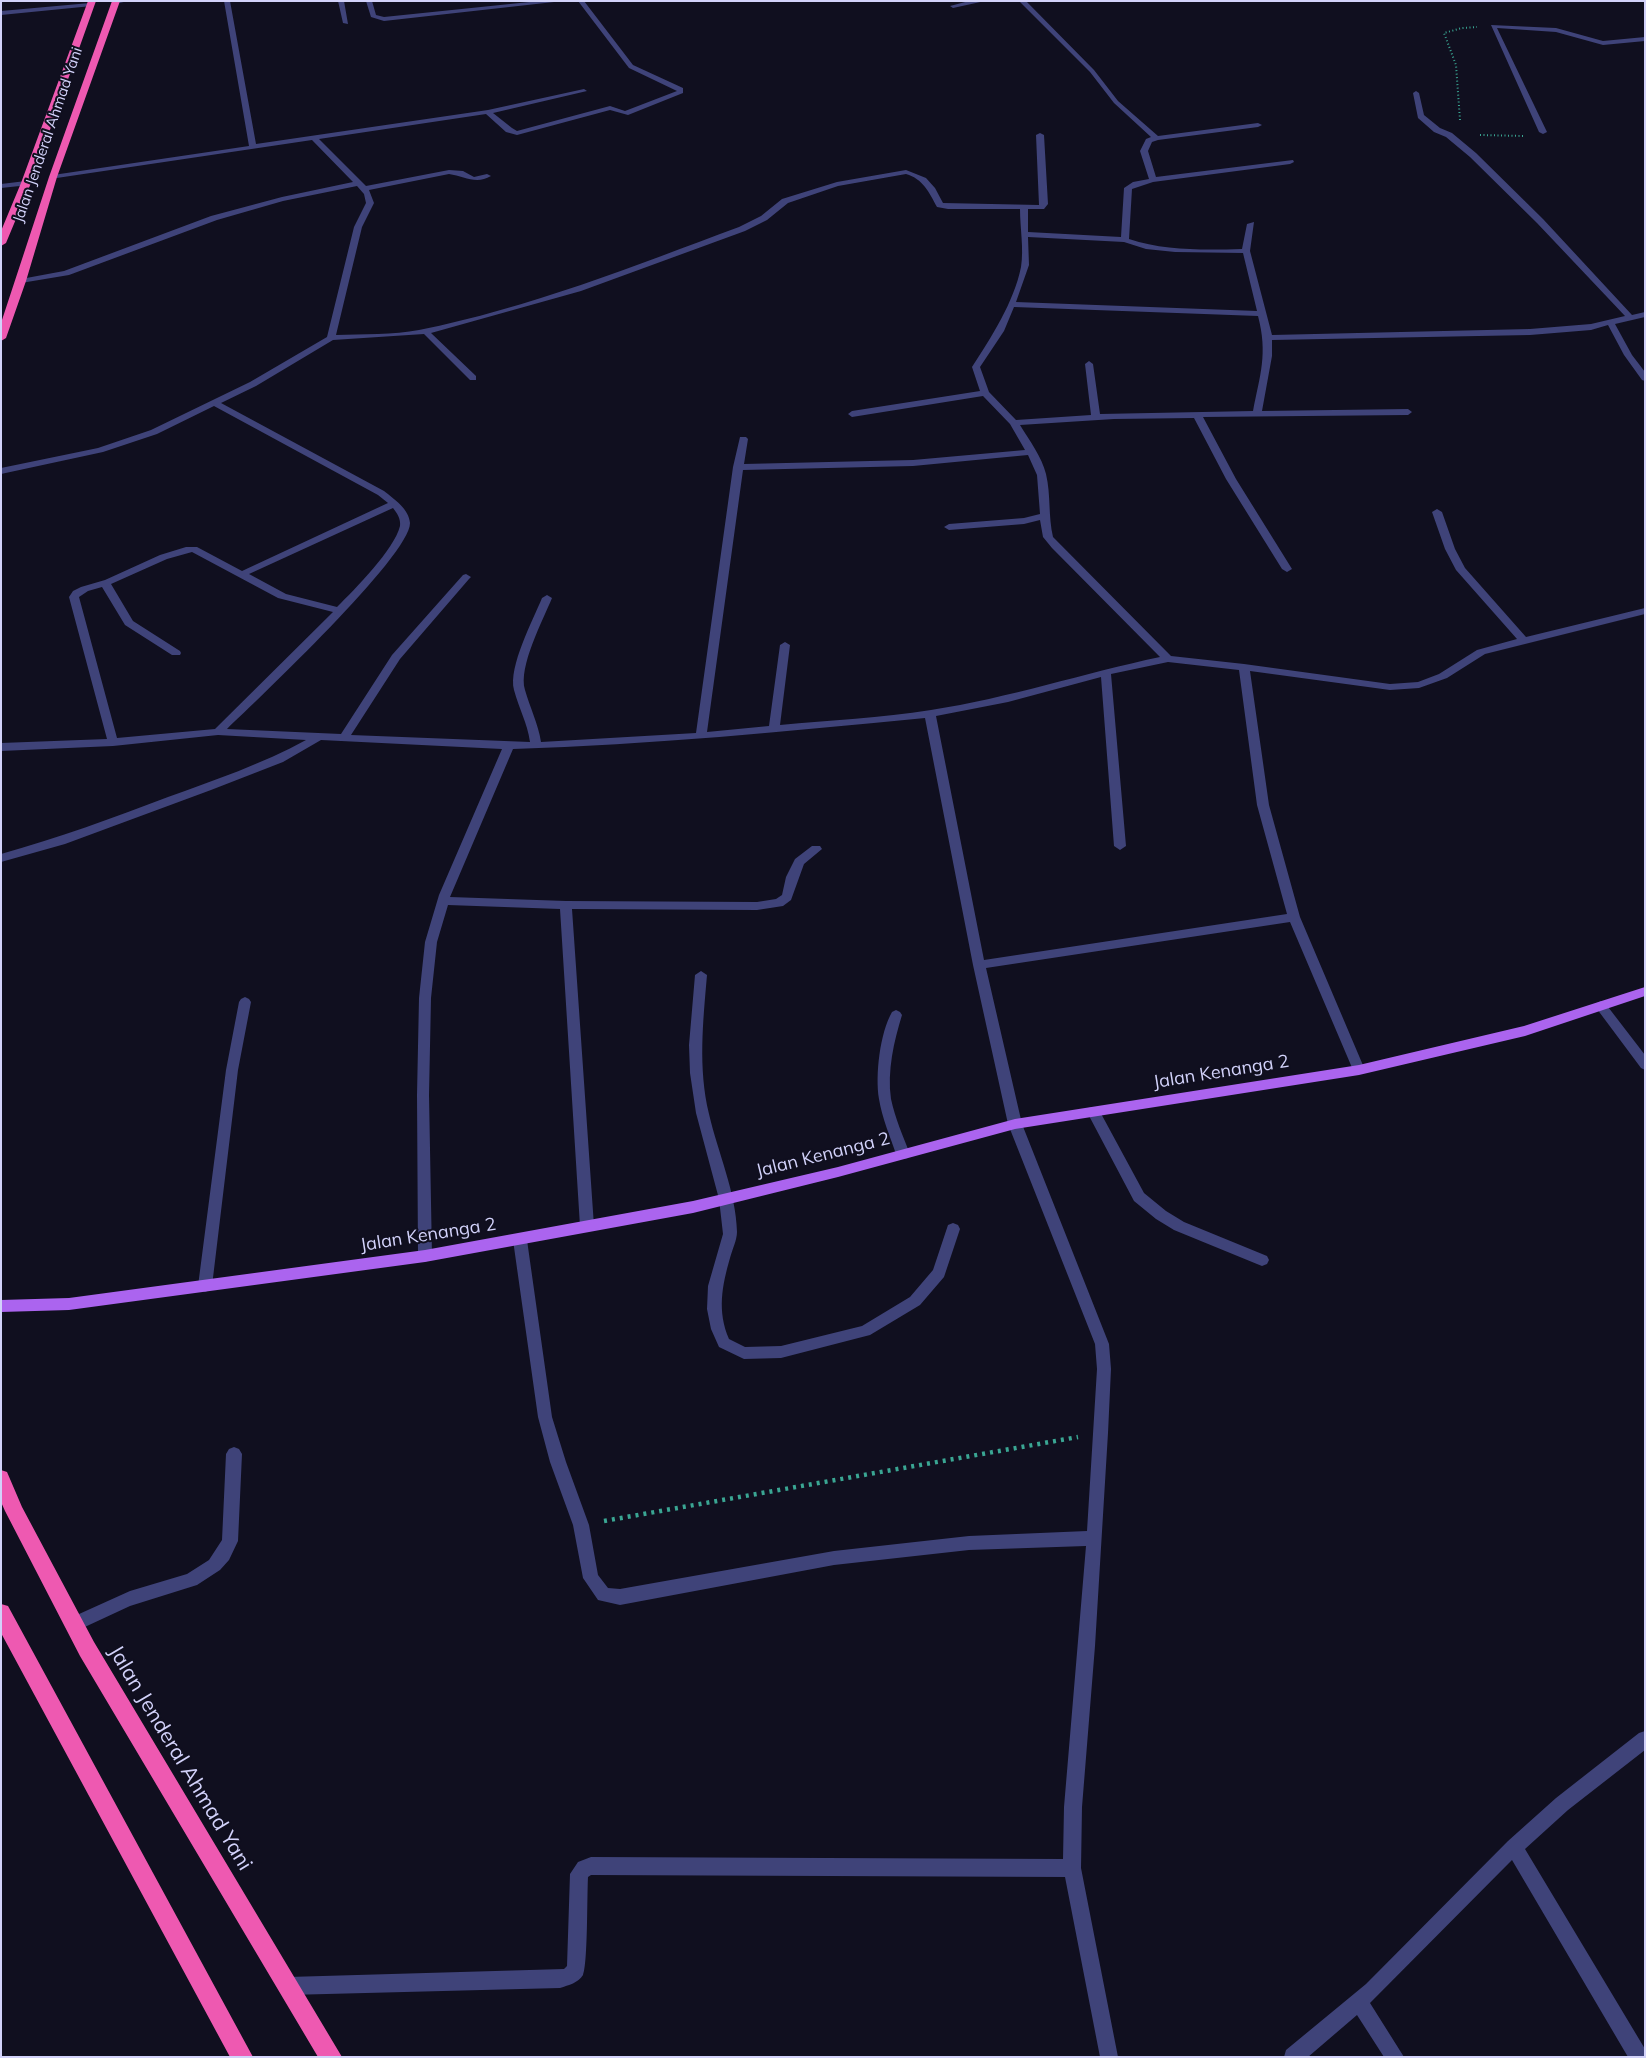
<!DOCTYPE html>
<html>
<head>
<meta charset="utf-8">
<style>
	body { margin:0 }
	#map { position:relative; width:1646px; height:2058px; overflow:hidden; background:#100f1f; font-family:Mulish,sans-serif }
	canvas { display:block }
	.frame { position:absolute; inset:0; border:2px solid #d2d2fa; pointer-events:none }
</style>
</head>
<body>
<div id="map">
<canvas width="1646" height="2058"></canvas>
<div class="frame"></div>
</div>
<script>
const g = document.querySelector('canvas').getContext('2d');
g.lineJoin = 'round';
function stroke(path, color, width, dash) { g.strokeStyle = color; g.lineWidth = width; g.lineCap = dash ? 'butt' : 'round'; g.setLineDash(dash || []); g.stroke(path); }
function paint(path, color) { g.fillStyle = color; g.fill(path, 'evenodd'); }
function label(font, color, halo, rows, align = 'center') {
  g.font = font + ' Mulish,sans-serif'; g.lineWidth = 4; g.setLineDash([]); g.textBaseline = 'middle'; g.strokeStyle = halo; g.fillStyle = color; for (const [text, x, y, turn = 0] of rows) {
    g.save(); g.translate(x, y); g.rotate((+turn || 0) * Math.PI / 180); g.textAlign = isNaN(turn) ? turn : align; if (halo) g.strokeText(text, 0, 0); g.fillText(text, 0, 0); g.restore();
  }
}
stroke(new Path2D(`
	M1460,120l-4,-55 -12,-32 18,-5 15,-1
	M1480,135l44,1`), '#3aa693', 2, [1, 2.5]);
stroke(new Path2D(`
	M604,1521l474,-84`), '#3aa693', 4.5, [3, 5]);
paint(new Path2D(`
	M128,1l-13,3 -3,-2v-1z
	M224,1h6l26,143 232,-34 96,-21 3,2 -94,22 19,15 5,3 93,-25 15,5 52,-20 -48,-23 -51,-67h6l49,64 50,23v5l-55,22 -18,-5 -93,25 -11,-3 -20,-18 -167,25 47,47 83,-16 14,1 11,6 13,-3 4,2c-15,9 -27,0 -42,-2l-80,16 5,13 -12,24 -26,108c26,-1 58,0 83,-5 110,-22 215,-64 320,-103l22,-11 21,-17 55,-17 69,-12 20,8 9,10 8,15 96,2 -3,-70 4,-2 4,2 4,69 -4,5h-16v23l93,5 3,-49 9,-6 16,-3 -9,-28 6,-12 5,-2 -37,-34 -24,-31 -71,-71h7l68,69 24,31 40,35 100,-13 4,2 -4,2 -100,13 -6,2 -4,9 8,26 137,-17 1,2 -4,2 -137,18 -21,7 -3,50c36,12 76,11 113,10l5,-25 7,-2 -4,29 22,84 258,-6 61,-5 34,-8 -88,-93 -67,-66 -24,-20 -12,-5 -16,-14 -5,-25 3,-2 3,2 5,22 16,13 12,5 24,20 67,66 89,96 13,-3v5l-30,7 17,31 13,17v9l-3,-1 -18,-25 -16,-30 -17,5 -61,5 -258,5v16l-10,55 146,-2 4,3 -4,3 -205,2 33,62 56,90 -5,3 -5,-3 -56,-90 -32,-61 -80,1 -94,6c9,15 22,32 26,49 5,21 2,42 7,63l118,119 73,8 146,20 28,-2 21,-8 38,-24 40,-11 -61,-69 -11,-21 -13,-37 5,-3 5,3 13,37 10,19 61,69 119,-29v6l-160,40 -38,24 -28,10 -29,2 -140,-19 19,134 31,112 65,153 -1,3h-10l-1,-3 -63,-148 -304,46 36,156 87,220 2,25 -3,64 -13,213 -13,161 -1,61 37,189h-18l-35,-180 -474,-2 -3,2c-1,17 0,87 -5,98 -5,8 -14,10 -23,13l-272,7 -6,-3 -3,-6 3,-6 6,-3 276,-8 3,-3 3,-92 8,-12 13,-5 472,2 1,-52 22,-261 -117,4 -135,15 -214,40 -22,-5 -15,-22 -10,-53 -23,-63 -12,-45 -25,-177 2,-4 5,-2 5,2 2,4 25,177 14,45 23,63 9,50 10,13 12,1 214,-38 135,-15 118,-5 10,-162 -2,-25 -87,-220 -35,-159 -48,-247c-137,13 -274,27 -412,31l-63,148 116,4 191,1 19,-3 6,-4 4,-18 9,-18 17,-13h8l2,3 -18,15 -13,36 -8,6 -26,4 -185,-1 22,317 -2,4 -5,2 -5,-2 -2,-4 -20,-317 -112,-4 -11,37 -6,56 -2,97 3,161 -2,4 -5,2 -5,-2 -2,-4 -1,-161 2,-97 6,-56 14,-47 63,-146 -181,-9 -38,22 -72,28 -146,54 -64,18v-8c57,-16 112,-36 167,-57 47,-17 94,-33 138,-57l-88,-5 -105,11 -112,5v-8l106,-4 -38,-142 4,-6 8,-4 24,-7 55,-25 26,-8h11l45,24 146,-68 -10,-8 -164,-89 -57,28 -54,18 -102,22v-6l97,-20 53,-18 99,-48 77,-45 27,-110 12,-24 -2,-9 -7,-8 -74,15 -66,19 -148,55 -48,8 -4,-2 4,-2 43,-8 147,-55 71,-19 71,-15 -41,-42 -262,39 -1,-2 4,-2 196,-29zM906,174c17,5 23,18 31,33l11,2h72c0,19 4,40 1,58 -7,35 -30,71 -49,100l8,24 -128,20 -4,3 4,3 131,-21 27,28 15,26 -112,10 -169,4 4,-25 -2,-2h-6l-7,30 -37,266 -155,9c-3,-19 -11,-34 -16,-52 -7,-23 18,-70 27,-92l-5,-3 -5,3c-9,22 -34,69 -28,92 5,19 13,32 16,52l-179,-7 49,-76 69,-80 2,-2 -5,-3 -3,1 -71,80 -51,79 -114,-5c31,-30 183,-173 183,-206 -1,-14 -16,-24 -26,-32l-163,-88 35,-17 77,-46 91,-6 46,46h6v-4l-45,-43 150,-42 164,-60 22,-11 21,-17 50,-17zM1028,237l96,5 22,7 29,3 68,1 14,58 -241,-9 13,-37zM1014,307l244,9c10,38 2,59 -5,95l-153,3 -7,-50 -4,-3 -4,3 6,51 -75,5 -27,-28 -9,-25 24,-36zM1028,455l9,20 3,39 -16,4 -75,6 -5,3 5,3 75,-6 16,-4 3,17 9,11 108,109c-76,16 -151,41 -229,53 -50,8 -101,10 -151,15l10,-80 -5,-3 -5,3 -11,81 -62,6 36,-262 170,-4zM393,508c4,5 8,11 7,18 -6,24 -45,63 -63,81l-51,-13 -37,-20zM192,552l86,46 55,14 -118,117 -98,9 -38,-141 9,-6 14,-4 23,38 47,30h8l1,-2 -1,-2 -47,-30 -22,-37 56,-25zM1168,662l71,8 18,135 30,109 -303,46 -48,-244 72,-14 93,-25 13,169 6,4 6,-4 -15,-172z
	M338,1h6l4,23 -5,-1z
	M366,1h6l4,14 8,2 155,-16h24l-179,20 -13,-4z
	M969,1h16l-32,7 -3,-2z
	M90,3l3,2 -1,1 -91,9v-4z
	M1491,25l65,3 47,13 42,-4v4l-42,4 -47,-13 -59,-4 50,104 -4,2 -4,-2z
	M26,181h3v4l-28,3v-4z
	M701,971l6,4c-4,47 -9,93 2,139 9,39 27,78 28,118 0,8 -5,18 -7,26 -8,28 -13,53 -1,81l16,8 36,-1 81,-20 48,-29 23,-27 15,-45 5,-2 5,2 2,4 -16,48 -24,28 -50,30 -89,23 -37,1 -25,-12 -8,-18 -4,-20 1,-23 15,-52 -4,-35 -23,-86 -6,-40 -1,-28 6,-70z
	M245,997l4,2 2,3 -13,68 -26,216 -2,4 -5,2 -5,-2 -2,-4 28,-216 13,-68 2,-3z
	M1601,1001l4,2 40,52v15l-4,-2 -44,-59 -2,-3 2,-3z
	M896,1010l4,2 2,3c-8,26 -15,56 -11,84 4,19 12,37 19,55l-2,4 -5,1 -5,-1 -2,-4c-6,-18 -14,-36 -17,-55 -4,-24 1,-66 13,-87z
	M1093,1107l5,1 46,85 22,18 18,11 83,34 2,4 -2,4 -5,2 -5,-2 -83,-34 -18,-11 -22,-18 -47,-89 1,-4z
	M234,1447l5,2 3,5 -4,87 -9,19 -9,10 -23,15 -67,21 -56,26 -6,-3 -2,-5 2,-5 62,-28 57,-17 22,-14 13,-20 4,-86 3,-5z
	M1645,1731v19l-77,60 -43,39 120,200v8h-17l-116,-197 -142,143 34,54h-20l-27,-42 -49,42h-24l2,-7 80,-66 142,-143 48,-43 83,-65z`), '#3f4379');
paint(new Path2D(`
	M1645,987v9l-120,40 -166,39 -344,54 -177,48 -145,36 -268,49 -356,48 -68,2v-12l68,-2 356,-48 268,-49 145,-34 177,-48 344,-54 165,-39z`), '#ab64ef');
paint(new Path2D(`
	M88,1h8l-65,182 -25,60 -5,3v-15l20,-48z
	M112,1h8l-63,176 -31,104 -20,57 -5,3v-18l48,-146z
	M1,1470l6,2 15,35 72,135 248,415h-24l-238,-401 -75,-145 -4,-9z
	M1,1604l7,2 245,451h-23l-229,-424z`), '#ee59b1');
label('15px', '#d2d2fa', '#100f1f', [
	["Jalan Jenderal Ahmad Yani",48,135,-71]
]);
label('18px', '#d2d2fa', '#100f1f', [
	["Jalan Kenanga 2",1221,1072,-9],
	["Jalan Kenanga 2",823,1155,-14],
	["Jalan Kenanga 2",428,1235,-9]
]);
label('21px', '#d2d2fa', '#100f1f', [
	["Jalan Jenderal Ahmad Yani",180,1758,59]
]);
</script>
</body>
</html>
